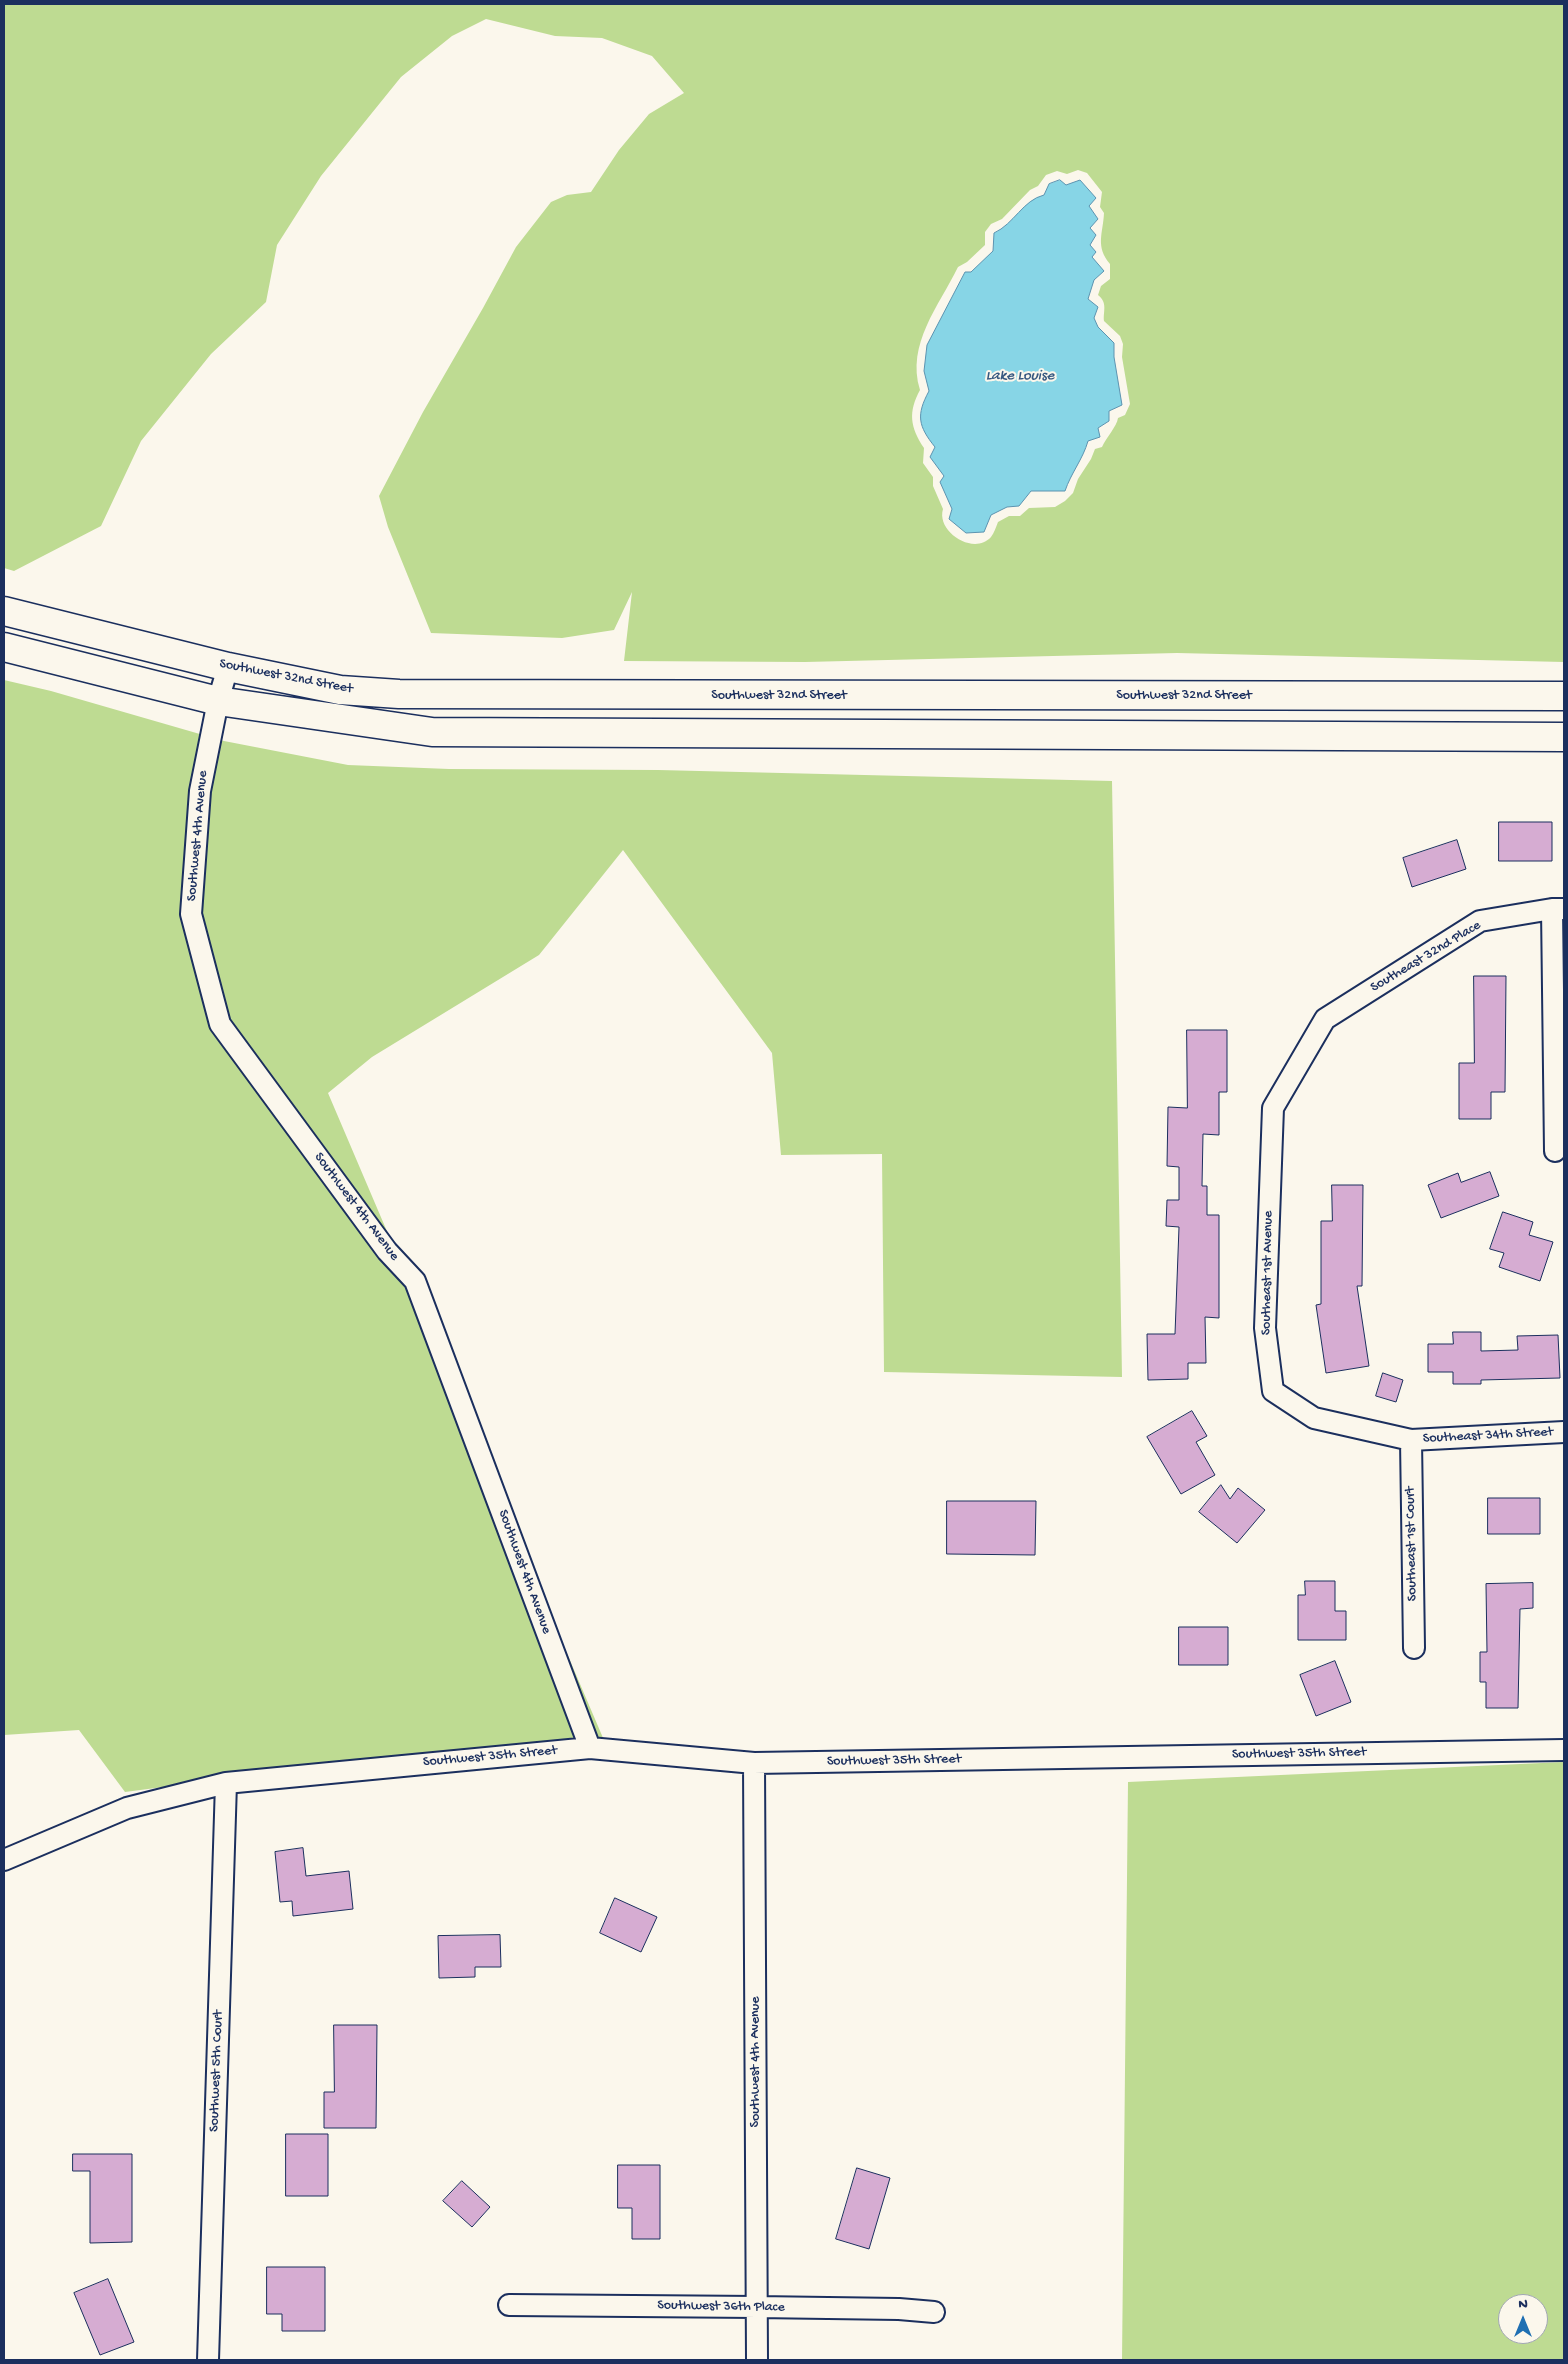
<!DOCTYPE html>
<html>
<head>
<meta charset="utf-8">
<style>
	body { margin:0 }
	#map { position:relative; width:1568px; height:2364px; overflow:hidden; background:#fbf7ec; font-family:"Gochi Hand",sans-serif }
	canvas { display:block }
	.frame { position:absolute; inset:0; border:5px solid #1b2f5e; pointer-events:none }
	.north { position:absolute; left:1498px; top:2294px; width:50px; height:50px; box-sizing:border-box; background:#fbf7ec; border:1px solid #a1a7b3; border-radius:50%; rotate:0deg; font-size:14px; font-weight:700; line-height:20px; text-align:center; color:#1b2f5e }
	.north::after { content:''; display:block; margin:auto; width:18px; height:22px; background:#1f6fb2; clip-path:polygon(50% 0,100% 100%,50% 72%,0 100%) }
</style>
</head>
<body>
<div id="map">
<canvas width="1568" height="2364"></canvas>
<div class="frame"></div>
<div class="north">N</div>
</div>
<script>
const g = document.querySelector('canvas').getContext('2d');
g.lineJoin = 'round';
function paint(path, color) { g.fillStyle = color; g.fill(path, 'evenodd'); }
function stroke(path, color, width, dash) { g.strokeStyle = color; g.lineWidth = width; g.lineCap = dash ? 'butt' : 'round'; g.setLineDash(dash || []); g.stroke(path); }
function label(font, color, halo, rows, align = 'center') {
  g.font = font + ' "Gochi Hand",sans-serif'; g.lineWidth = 4; g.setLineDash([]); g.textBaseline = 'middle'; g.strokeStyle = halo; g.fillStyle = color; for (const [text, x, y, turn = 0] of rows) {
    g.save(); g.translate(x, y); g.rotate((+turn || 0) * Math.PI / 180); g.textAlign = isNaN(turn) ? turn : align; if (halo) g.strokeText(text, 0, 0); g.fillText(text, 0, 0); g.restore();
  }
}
paint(new Path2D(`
	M4,4h1560v658l-387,-9 -372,9 -181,-1 8,-69 -18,38 -52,8 -131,-5 -43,-106 -9,-31 44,-84 60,-104 33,-61 35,-45 16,-7 24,-3 28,-42 30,-36 35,-21 -32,-37 -50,-18 -47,-2 -69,-17 -34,17 -51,41 -80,99 -44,69 -11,57 -55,52 -70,87 -40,85 -87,45 -10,-3zM1078,170l9,3 15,19 -2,15 4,6c-1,21 -9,33 6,51v15l-9,7 -3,9c10,8 5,16 6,26l16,15 3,8 -1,13 8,47 -5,11 -7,3c-1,8 -12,20 -16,29l-7,2 -4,10 -13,20 -5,14 -8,8 -10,6 -26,1 -9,8h-11l-11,6c-2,5 -4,11 -7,15 -17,19 -55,-5 -48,-28l-10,-23v-9l-10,-14 1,-15c-14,-21 -16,-36 -4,-58 -14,-46 19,-84 38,-123l9,-5 18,-17v-13l6,-8 11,-5 28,-29 8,-4 8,-11 11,-4 10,3z
	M4,680l47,11 173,50 124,24 101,4 209,1 454,11 10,596 -238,-5 -2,-218 -101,1 -9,-102 -149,-203 -84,105 -167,102 -44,36 284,666 -288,7 -199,26 -46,-62 -75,5z
	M1564,1762v598h-442l6,-578zM1508,2304h30v30h-30z`), '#bedb92');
const water = new Path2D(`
	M1060,180l6,5 14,-5 16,18 -7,8 9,13 -8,9 6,7 -6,10 6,7 -4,5 12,14 -10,9 -6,19 10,8 -4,11 4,9 16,16v14l8,48 -13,6v10l-11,7 2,9 -12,4c-5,18 -17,32 -23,50h-34l-12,15 -12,1 -16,8 -7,17 -18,1 -17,-14 3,-10 -12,-27 4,-6 -14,-19 5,-10c-17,-21 -19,-32 -6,-56l-5,-20 3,-26 38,-73h6l22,-21 1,-18c20,-9 29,-33 50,-38l5,-11z`);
paint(water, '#87d5e6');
stroke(water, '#5c93b0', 1);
const building = new Path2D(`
	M1499,822h53v39h-53z
	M1457,840l9,29 -54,18 -9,-29z
	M1474,976h32l-1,116h-14v27h-32v-56h15z
	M1187,1030h40v62h-8v43l-16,-1 -1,52h5v29h12v103l-14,-1 1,46h-18v16l-40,1 -1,-46h28l4,-107 -13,-1 1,-26h12v-33l-12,-1 1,-59 19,1z
	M1490,1172l9,24 -58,22 -13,-33 30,-12 3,9z
	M1332,1185h31l-1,101h-5l12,80 -43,7 -10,-68 5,-1v-83h11z
	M1503,1212l30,10 -4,13 24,7 -13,39 -41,-14 5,-14 -14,-4z
	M1453,1332h28v19l37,-1 -1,-14 41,-1 2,43 -79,2v4h-28v-12h-25v-28h25z
	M1383,1373l20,7 -7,22 -20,-6z
	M1192,1411l15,25 -11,6 19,33 -34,19 -34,-57z
	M1221,1485l9,14 8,-11 27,22 -28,33 -38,-31z
	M1488,1498h52v36h-52z
	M947,1501h89l-1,54 -88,-1z
	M1305,1581h30v30h11v29h-48v-45h7z
	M1533,1583v25l-13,1 -2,99h-32v-26h-6v-30h7l-1,-68z
	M1179,1627h49v38h-49z
	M1335,1661l16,41 -35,14 -16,-41z
	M303,1848l3,28 43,-5 4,38 -60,7 -1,-15 -12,1 -5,-50z
	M615,1898l42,19 -16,35 -41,-19z
	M500,1935l1,32h-26v10l-36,1 -1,-42z
	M334,2025h43l-1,103h-52v-36h10z
	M286,2134h42v62h-42z
	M73,2154h59v88l-42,1v-72h-17z
	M618,2165h42v74h-28v-31h-14z
	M857,2168l33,10 -21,71 -33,-10z
	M462,2181l28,26 -18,20 -29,-26z
	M267,2267h58v64h-43v-17h-15z
	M108,2279l26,63 -34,13 -26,-62z`);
paint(building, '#d6acd2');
stroke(building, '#1b2f5e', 1);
const minor = new Path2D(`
	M228,667l-10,34 -18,90 -9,123 29,110 167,227 28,30 175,467
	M1552,909l3,242
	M1564,909h-12l-72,12 -155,98 -52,89 -8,220 8,63 41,27 97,22 153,-8
	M1411,1440l3,208
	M754,1763l3,597
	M4,1860l123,-52 99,-25 364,-35 164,15 810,-13
	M509,2305l248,2 142,2 35,3
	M208,2360l18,-577`);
const secondary = new Path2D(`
	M4,611l224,56 112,23 59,4 1165,2
	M4,647l214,54 214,31 1132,5`);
stroke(minor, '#1b2f5e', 24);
stroke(secondary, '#1b2f5e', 31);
stroke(minor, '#fbf7ec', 20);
stroke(secondary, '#fbf7ec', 28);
label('14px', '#1b2f5e', '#fbf7ec', [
	["Southwest 32nd Street",286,677,11],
	["Southwest 32nd Street",779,696],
	["Southwest 32nd Street",1184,696],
	["Southwest 4th Avenue",198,836,-85],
	["Southeast 32nd Place",1426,957,-31],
	["Southwest 4th Avenue",356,1207,53],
	["Southeast 1st Avenue",1268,1273,-89],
	["Southeast 34th Street",1488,1436,-3],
	["Southeast 1st Court",1412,1544,-91],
	["Southwest 4th Avenue",524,1572,70],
	["Southwest 35th Street",1299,1754,-1],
	["Southwest 35th Street",490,1757,-5],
	["Southwest 35th Street",894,1761,-1],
	["Southwest 4th Avenue",756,2062,-90],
	["Southwest 5th Court",217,2071,-88],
	["Southwest 36th Place",721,2307,1]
]);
label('italic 15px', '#365880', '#fbf7ec', [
	["Lake Louise",1020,377]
]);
</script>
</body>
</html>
